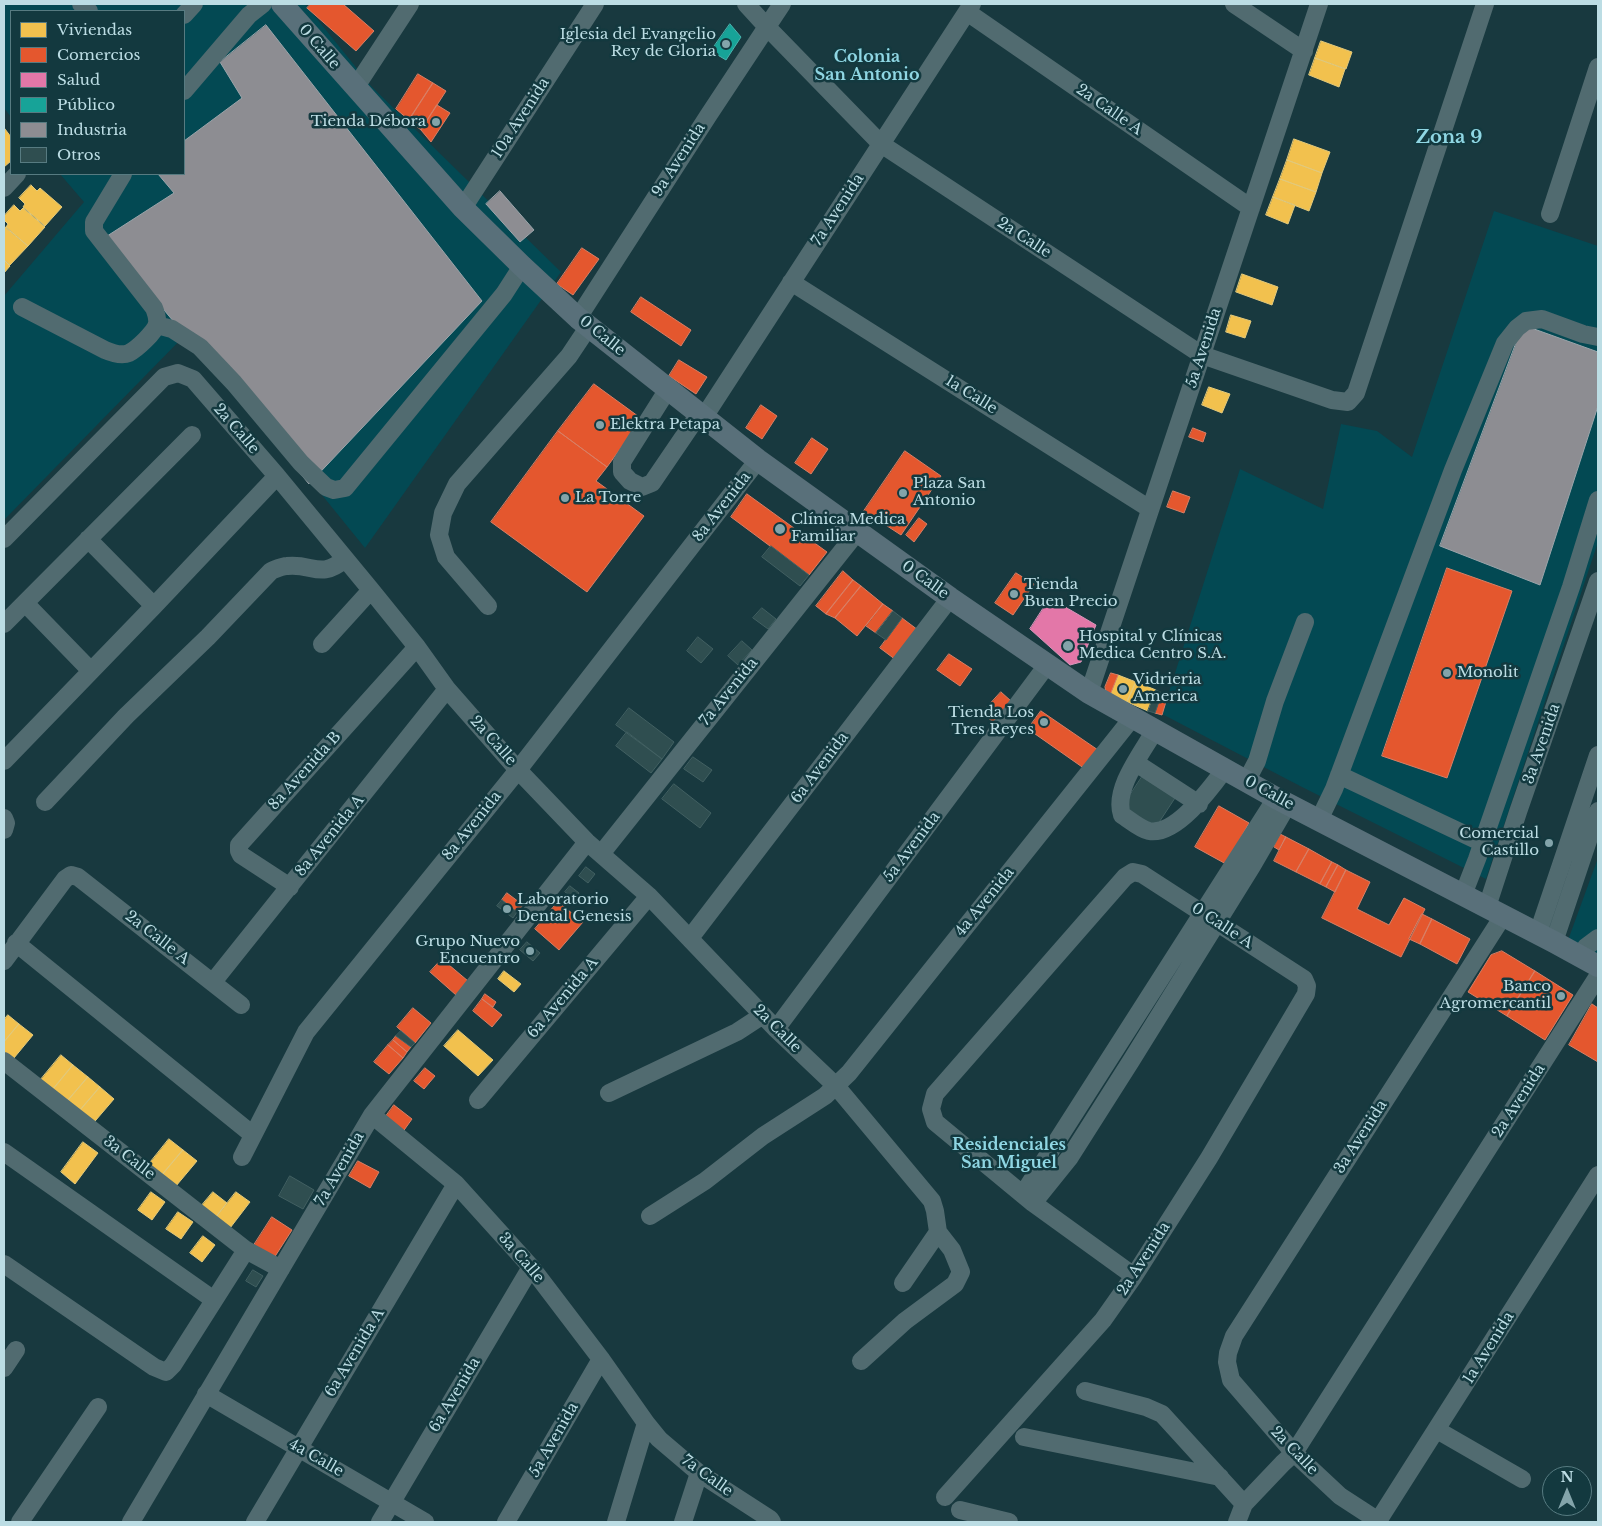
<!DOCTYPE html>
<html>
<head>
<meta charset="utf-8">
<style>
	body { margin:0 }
	#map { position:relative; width:1602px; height:1526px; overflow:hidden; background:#18393f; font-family:"Libre Baskerville",serif }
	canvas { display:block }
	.frame { position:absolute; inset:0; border:5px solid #bcdde4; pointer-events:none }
	.legend { position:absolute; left:10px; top:10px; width:175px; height:165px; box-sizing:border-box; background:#13393f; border:1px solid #577b81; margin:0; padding:6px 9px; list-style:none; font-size:15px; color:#bcdde4 }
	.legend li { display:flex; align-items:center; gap:10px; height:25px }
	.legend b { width:25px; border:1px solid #577b81 }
	.north { position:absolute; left:1542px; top:1466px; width:50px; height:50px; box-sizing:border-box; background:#13393f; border:1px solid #577b81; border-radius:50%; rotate:0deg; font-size:14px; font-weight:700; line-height:20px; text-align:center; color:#bcdde4 }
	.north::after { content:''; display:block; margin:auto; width:18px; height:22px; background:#83a4aa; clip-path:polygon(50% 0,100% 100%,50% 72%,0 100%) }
</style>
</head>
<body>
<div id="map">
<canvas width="1602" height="1526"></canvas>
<div class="frame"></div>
<ul class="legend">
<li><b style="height:14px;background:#f2c14e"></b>Viviendas</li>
<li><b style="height:14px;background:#e4572e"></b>Comercios</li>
<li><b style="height:14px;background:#e377a8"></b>Salud</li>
<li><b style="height:14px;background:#17a398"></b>Público</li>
<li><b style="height:14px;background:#8d8d92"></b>Industria</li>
<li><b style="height:14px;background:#2f4e50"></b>Otros</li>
</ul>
<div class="north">N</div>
</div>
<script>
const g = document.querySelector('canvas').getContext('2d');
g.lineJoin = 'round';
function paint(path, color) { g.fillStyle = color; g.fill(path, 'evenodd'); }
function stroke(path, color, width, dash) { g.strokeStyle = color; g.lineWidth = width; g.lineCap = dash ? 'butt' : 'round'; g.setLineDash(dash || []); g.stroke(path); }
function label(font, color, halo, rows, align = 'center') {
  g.font = font + ' "Libre Baskerville",serif'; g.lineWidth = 5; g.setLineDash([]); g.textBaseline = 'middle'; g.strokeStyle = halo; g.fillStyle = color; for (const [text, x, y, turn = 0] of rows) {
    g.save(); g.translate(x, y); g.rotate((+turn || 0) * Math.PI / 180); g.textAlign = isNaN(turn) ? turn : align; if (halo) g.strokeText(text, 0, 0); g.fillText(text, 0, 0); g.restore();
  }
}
paint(new Path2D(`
	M4,4h301l66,82 190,186 -196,276 -176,-217 -185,189v-224l80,-94 -24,-28h124v-163h-173v106l-7,-9z
	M1494,211l104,35v296l-112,337 -184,-92 -140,-73 78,-245 83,40 18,-85 36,7 35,26z
	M1598,858v102l-31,-17z`), '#034953');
const homes = new Path2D(`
	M1321,41l31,11 -6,17 -31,-11z
	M1315,58l30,11 -6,18 -30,-12z
	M5,129l6,8v24l-7,6v-36z
	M1294,139l36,13 -8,21 -35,-13z
	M1287,160l35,13 -6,19 -36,-13z
	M1280,179l36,13 -7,19 -36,-14z
	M31,185l6,6 3,-3 22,19 -17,19 -22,-19 2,-3 -6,-6z
	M1273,197l22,8 -7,19 -22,-9z
	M14,205l6,6 3,-3 22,19 -17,19 -22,-19 2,-3 -4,-4v-4z
	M5,227l23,19 -18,19 -6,-5v-31z
	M4,260l6,6 -6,7z
	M1242,274l36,13 -6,18 -36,-13z
	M1231,315l20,6 -6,17 -19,-6z
	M1209,387l21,7 -8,19 -20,-8z
	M1118,675l18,7 -9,20 -17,-7z
	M1136,682l20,8 -8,21 -21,-9z
	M504,971l17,13 -7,8 -16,-13z
	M8,1015l11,9 -15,18v-22z
	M19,1024l14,11 -24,29 -5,-4v-18z
	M458,1030l35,30 -15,16 -34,-30z
	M61,1055l12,10 -23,28 -12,-10z
	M73,1065l15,12 -24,28 -14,-12z
	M88,1077l12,10 -24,28 -12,-10z
	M100,1087l14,12 -24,28 -14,-12z
	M169,1139l14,11 -21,25 -13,-11z
	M83,1142l15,11 -23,31 -14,-12z
	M183,1150l14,11 -21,25 -14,-11z
	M151,1192l14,10 -13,18 -14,-10z
	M213,1192l14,11 -14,18 -15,-11z
	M236,1192l14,10 -23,30 -14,-11z
	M178,1212l15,10 -12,17 -15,-10z
	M203,1236l12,9 -13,17 -12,-9z`);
paint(homes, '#f2c14e');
stroke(homes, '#e2c97b', 1);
const shops = new Path2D(`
	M311,4h32l31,27 -18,20 -49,-43z
	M418,74l15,9 -24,37 -13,-11z
	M433,83l13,8 -25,39 -12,-10z
	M437,105l13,8 -19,29 -10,-12z
	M582,248l17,11 -26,36 -16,-11z
	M641,297l50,33 -10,16 -50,-34z
	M679,360l28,17 -11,17 -27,-18z
	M594,384l48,35 -35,48 -49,-36z
	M761,405l16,11 -15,23 -16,-11z
	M1193,428l13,5 -3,9 -14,-5z
	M558,431l49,36 -11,14 48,35 -57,76 -96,-70z
	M812,438l16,11 -17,25 -16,-11z
	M905,451l36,25 -40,59 -37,-24z
	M1173,491l17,6 -6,16 -17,-6z
	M747,494l80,58 -18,23 -78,-58z
	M919,518l8,6 -13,18 -8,-7z
	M1447,568l65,23 -65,187 -65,-22z
	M843,571l10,9 -27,34 -10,-8z
	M1016,573l18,11 -21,31 -18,-12z
	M853,580l8,6 -26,32 -9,-4z
	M861,586l22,18 -26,32 -22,-18z
	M883,604l10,7 -17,22 -10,-7z
	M902,618l16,12 -22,30 -16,-12z
	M949,654l23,15 -12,17 -23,-16z
	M1111,673l7,2 -8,20 -4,-2 -1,-6z
	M1001,692l10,9 -18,21 -11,-9z
	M1162,693l6,2 -6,20 -7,-2z
	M1041,711l57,39 -13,19 -57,-40z
	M1219,806l30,17 -23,41 -31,-17z
	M1280,834l6,3 -7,13 -5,-3z
	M1286,837l23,12 -13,23 -22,-11z
	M1309,849l23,13 -12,22 -24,-12z
	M1332,862l6,3 -12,22 -6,-3z
	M1338,865l8,5 -11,22 -9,-5z
	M1346,870l24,12 -13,27 32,16 15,-27 21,11 -24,48 -79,-39z
	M507,893l16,12 -6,7 -15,-12z
	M558,902l25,20 -24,28 -24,-21z
	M1422,914l10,5 -12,25 -11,-5z
	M1432,919l38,20 -13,25 -37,-20z
	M1502,951l33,20 -28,45 -39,-24 23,-37z
	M442,959l26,22 -12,14 -26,-23z
	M1535,971l38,24 -28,45 -38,-24z
	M485,994l11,8 -3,5 -11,-8z
	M482,999l20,16 -10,12 -19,-16z
	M1592,1004l6,4v54l-29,-17z
	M413,1008l18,15 -16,20 -18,-16z
	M396,1036l15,11 -4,5 -14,-12z
	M393,1040l14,12 -4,6 -15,-13z
	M388,1045l15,13 -14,16 -15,-12z
	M425,1068l10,8 -11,13 -10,-8z
	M394,1105l18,14 -10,14 -18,-14z
	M358,1161l21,11 -9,16 -21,-12z
	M272,1217l20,13 -18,28 -20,-13z`);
paint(shops, '#e4572e');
stroke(shops, '#d87f65', 1);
const health = new Path2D(`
	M1050,598l46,27 -15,37 -11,3 -40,-36z`);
paint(health, '#e377a8');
stroke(health, '#d796ba', 1);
const public = new Path2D(`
	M730,24l11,13 -15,23 -15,-9z`);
paint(public, '#17a398');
stroke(public, '#48b4af', 1);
const industry = new Path2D(`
	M266,25l216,276 -173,183 -205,-246 70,-45 -16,-19h26v-33l58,-43 -22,-36z
	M500,191l34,39 -14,12 -34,-38z
	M1523,325l75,27v54l-58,179 -100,-39z`);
paint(industry, '#8d8d92');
stroke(industry, '#9ba5ab', 1);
const building = new Path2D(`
	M771,546l38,29 -9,11 -38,-29z
	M762,608l14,11 -8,10 -15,-11z
	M893,611l9,7 -16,22 -10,-7z
	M698,637l15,12 -12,14 -14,-12z
	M742,641l10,9 -14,15 -10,-9z
	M1156,690l6,3 -7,20 -7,-2z
	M629,708l45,34 -12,17 -46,-34z
	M627,732l35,27 -11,14 -35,-27z
	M693,757l19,13 -9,12 -19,-13z
	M1142,777l33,21 -21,32 -33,-21z
	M674,784l37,29 -11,15 -38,-29z
	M586,867l9,7 -7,9 -9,-7z
	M570,886l9,7 -4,6 -10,-7z
	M502,900l15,12 -4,6 -16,-12z
	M527,942l13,11 -7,8 -13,-11z
	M401,1031l14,12 -4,4 -15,-11z
	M290,1176l24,14 -11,19 -24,-13z
	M253,1270l10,6 -7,11 -10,-6z`);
paint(building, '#2f4e50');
stroke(building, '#426062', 1);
stroke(new Path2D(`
	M81,4l8,7
	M746,4l21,23 114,117 321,211 130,45 16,2 8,-9 129,-389
	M1234,4l70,47
	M967,12l284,196
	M184,15l10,-11
	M355,88l55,-84
	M184,91l65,-76 14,-11
	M4,188l13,-14
	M463,208l132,-204
	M1550,214l48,-147
	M791,282l359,227
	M22,307l83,43c7,3 17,6 24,3 8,-4 26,-21 28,-29 1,-6 -1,-11 -3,-16l-60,-77v-9l29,-48
	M578,318l130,-202 74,-112
	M157,325l15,4 28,18 34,36 67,80 25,24 8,3 11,-2 159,-194 18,-28
	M668,389l-46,73v10l8,9 12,6 10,-4 47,-69
	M704,417l268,-413
	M4,539l160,-162 14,-4 15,6 84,97 94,114 46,57 30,42 71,81 69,72 62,54 127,133 60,57 96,115 3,10 3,21 14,18 9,22 -6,12 -50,37 -44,40
	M88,539l66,67
	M25,603l66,68
	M488,606l-42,-49 -7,-22 4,-22 14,-29 112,-128 20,-30
	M4,624l188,-189
	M322,644l49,-54
	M1089,693l230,-689
	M1155,730c-13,23 -42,59 -33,85 8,5 18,14 27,16 27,5 62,-43 76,-62
	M4,761l150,-155 123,-130
	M1136,763l63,41
	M1339,775l144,68
	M1247,780l10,-19 18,-60 30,-79
	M45,802l81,-86 82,-79 63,-66c5,-2 11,-5 16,-5 26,-3 33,14 58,-7
	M4,818l2,5 -2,7
	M1319,820l15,-31 119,-319 52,-127 12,-15 9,-7 16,-2 41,15 15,3
	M601,854l257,-323
	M290,887l-49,-32 -2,-4v-6l178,-198
	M1463,895l14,-36 94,-272 27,-87
	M1487,907l31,-95 80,-231
	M1538,933l60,-178
	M690,938l260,-340
	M1554,942l44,-131
	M16,943l237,192
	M1579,956l7,-9 12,-9
	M4,961l61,-82 6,-4 7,2 163,128
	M213,982l234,-293
	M776,1029l271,-364
	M4,1061l242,189 35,19
	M609,1093l128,-61 26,-17
	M478,1100l171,-204
	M372,1115l84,69 75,83 70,92 45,64 13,16 40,34 71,46 2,3
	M4,1152l210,148
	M242,1157l64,-125 212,-262 240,-310
	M1023,1194l253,-396
	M1033,1203l37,-46 61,-96 121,-195 36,-62
	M650,1216l55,-35 58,-45 62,-40 24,-23 284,-356
	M4,1264l150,103 12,5 7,-7 73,-115
	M903,1283l35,-51
	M4,1368l12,-18
	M1085,1391l61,16 16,7 82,90
	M206,1394l219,128
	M1437,1430l85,49
	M1024,1437l196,40
	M945,1497l158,-177 31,-44 75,-118 97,-164 1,-8 -3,-7 -162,-105 -9,-2 -8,5 -190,217 -4,15 4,13 98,81 101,73
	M960,1510l49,12
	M1378,1521l220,-346
	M20,1522l78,-115
	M131,1522l241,-407 215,-273
	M255,1522l201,-338
	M380,1522l151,-255
	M506,1522l95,-163
	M616,1522l30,-99
	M683,1522l16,-49
	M1237,1522l7,-18 39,-41 11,-10 304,-477
	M1380,1522l-40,-26 -46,-43 -63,-73 -4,-18 1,-9 6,-17 269,-420`), '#516b70', 18);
stroke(new Path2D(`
	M282,4l181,204 59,58 56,52 180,142 192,138 139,95 187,105 278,144 44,24`), '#59707a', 22);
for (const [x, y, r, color] of [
	[726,44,5,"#83a4aa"],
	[436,122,5,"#83a4aa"],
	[600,425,5,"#83a4aa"],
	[903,493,5,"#83a4aa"],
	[565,498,5,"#83a4aa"],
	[780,529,6,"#83a4aa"],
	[1014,594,5,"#83a4aa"],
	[1068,646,6,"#83a4aa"],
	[1447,673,5,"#83a4aa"],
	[1123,689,5,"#83a4aa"],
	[1044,722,5,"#83a4aa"],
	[1549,843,5,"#83a4aa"],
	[507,909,5,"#83a4aa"],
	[530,951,5,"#83a4aa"],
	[1561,996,5,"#83a4aa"]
]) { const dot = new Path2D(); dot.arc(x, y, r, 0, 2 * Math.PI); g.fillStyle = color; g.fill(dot); stroke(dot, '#13393f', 2); }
label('15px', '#bcdde4', '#13393f', [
	["Iglesia del Evangelio",716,35,"right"],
	["Rey de Gloria",716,52,"right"],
	["Tienda Débora",426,122,"right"],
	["Elektra Petapa",610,425],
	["Plaza San",913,484],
	["Antonio",913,501],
	["La Torre",575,498],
	["Clínica Medica",791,520],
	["Familiar",791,537],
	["Tienda",1024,585],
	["Buen Precio",1024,602],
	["Hospital y Clínicas",1079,637],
	["Medica Centro S.A.",1079,654],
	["Monolit",1457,673],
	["Vidrieria",1133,680],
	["America",1133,697],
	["Tienda Los",1034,713,"right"],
	["Tres Reyes",1034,730,"right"],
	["Comercial",1539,834,"right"],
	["Castillo",1539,851,"right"],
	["Laboratorio",517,900],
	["Dental Genesis",517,917],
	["Grupo Nuevo",520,942,"right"],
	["Encuentro",520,959,"right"],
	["Banco",1551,987,"right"],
	["Agromercantil",1551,1004,"right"]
], 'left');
label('15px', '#bcdde4', '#13393f', [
	["0 Calle",319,47,49],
	["2a Calle A",1109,110,35],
	["10a Avenida",521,118,-57],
	["9a Avenida",679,160,-57],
	["7a Avenida",838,210,-57],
	["2a Calle",1024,238,33],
	["0 Calle",602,336,39],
	["5a Avenida",1204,348,-72],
	["1a Calle",971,395,32],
	["2a Calle",236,429,49],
	["8a Avenida",722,507,-52],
	["0 Calle",925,580,36],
	["7a Avenida",729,692,-51],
	["2a Calle",493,741,48],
	["3a Avenida",1542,744,-71],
	["6a Avenida",820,768,-53],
	["8a Avenida B",305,771,-48],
	["0 Calle",1269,793,29],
	["8a Avenida",472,826,-51],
	["8a Avenida A",330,836,-51],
	["5a Avenida",912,847,-53],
	["4a Avenida",985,902,-51],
	["0 Calle A",1222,926,33],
	["2a Calle A",157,938,38],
	["6a Avenida A",563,998,-50],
	["2a Calle",777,1029,45],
	["2a Avenida",1519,1101,-57],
	["3a Avenida",1361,1137,-57],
	["3a Calle",129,1158,38],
	["7a Avenida",340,1169,-60],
	["3a Calle",521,1258,49],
	["2a Avenida",1144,1259,-57],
	["1a Avenida",1489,1348,-58],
	["6a Avenida A",355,1353,-59],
	["6a Avenida",455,1395,-59],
	["5a Avenida",554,1440,-60],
	["2a Calle",1294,1451,46],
	["4a Calle",316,1458,30],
	["7a Calle",707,1476,36]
]);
label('bold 16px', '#8fd6e3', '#13393f', [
	["Colonia",867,57],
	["San Antonio",867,75],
	["Residenciales",1009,1145],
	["San Miguel",1009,1163]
]);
label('bold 18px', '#8fd6e3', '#13393f', [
	["Zona 9",1449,138]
]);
</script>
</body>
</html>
